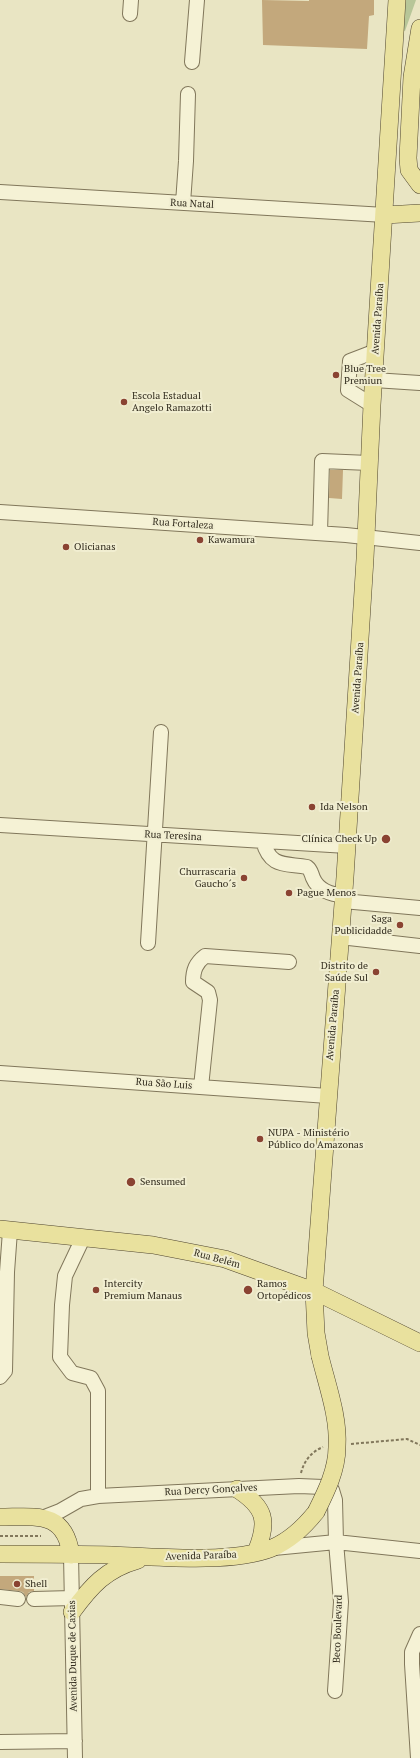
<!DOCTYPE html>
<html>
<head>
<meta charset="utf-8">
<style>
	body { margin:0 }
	canvas { display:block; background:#e9e5c3 }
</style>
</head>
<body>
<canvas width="420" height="1758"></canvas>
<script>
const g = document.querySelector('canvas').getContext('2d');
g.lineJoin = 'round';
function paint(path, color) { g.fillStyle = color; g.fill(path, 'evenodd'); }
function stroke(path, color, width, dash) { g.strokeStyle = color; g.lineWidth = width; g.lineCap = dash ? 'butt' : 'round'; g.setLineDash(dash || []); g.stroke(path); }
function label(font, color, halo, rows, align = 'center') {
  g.font = font + ' "PT Serif",serif'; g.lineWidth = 4; g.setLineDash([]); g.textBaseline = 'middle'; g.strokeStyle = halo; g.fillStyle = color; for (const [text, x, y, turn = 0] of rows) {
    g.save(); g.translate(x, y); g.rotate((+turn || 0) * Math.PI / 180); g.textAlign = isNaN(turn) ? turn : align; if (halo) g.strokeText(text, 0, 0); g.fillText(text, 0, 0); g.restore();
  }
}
paint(new Path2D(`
	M404,0h12l-11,31 -4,-1z`), '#b7c698');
paint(new Path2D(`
	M262,0l47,1v-1h65v15l-5,1 -2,33 -104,-4z
	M330,470h13l-1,29 -13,-1z
	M0,1576h34v15l-5,1 -3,5 -3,-5 -4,-1 -19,-2z`), '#c3a87c');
const minor = new Path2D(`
	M130,14l1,-14
	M192,62l5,-62
	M0,192l385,23
	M183,203l3,-42 2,-67
	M374,380l46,3
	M372,405l-24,-15 2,-29 26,-10
	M0,512l346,23 74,8
	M320,533l2,-72 47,2
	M0,825l347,21
	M263,841c7,27 22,22 44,26 4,3 4,6 6,11 5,12 18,17 30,17
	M343,901l77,7
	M340,937l80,9
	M148,943l13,-211
	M0,1073l328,23
	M201,1087l9,-87 -2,-8 -15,-10c0,-12 3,-19 12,-26l84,6
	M83,1238l-18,38 -3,29 -2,52 12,16 19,5 7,13v105
	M0,1377l5,-6 2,-99 3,-41
	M42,1518l18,-7 21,-12 17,-3 201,-10 24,1 9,3 3,10 1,42 -62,6
	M71,1555l4,203
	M0,1597l18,2
	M34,1599l38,-1
	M335,1691l6,-89 -5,-60 84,9
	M0,1742l75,-1
	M418,1758l-6,-94v-12l8,-18`);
const major = new Path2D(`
	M420,28l-8,49 -4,81 1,12 11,15
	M385,215l35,-2
	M0,1229l153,16 72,14 89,32 106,52
	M320,1356l-4,-23 -2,-42 31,-414 20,-318 7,-154 25,-405
	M237,1489c28,18 32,32 19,63
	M0,1517c35,0 65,-7 71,38
	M0,1554c37,0 75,0 112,1 45,2 119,9 160,-7 19,-8 32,-21 44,-36
	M72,1612c19,-26 34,-43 66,-52`);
stroke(minor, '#81775b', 16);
stroke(major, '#4f452f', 18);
stroke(new Path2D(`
	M351,1444l56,-5 13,6
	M301,1473c3,-12 10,-21 22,-26
	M0,1536h41`), '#81775b', 2, [3, 2]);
stroke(minor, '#f5f2d5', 14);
stroke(major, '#e9e19e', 17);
const majorBridge = new Path2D(`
	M316,1512c10,-20 21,-42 21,-65 2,-30 -10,-62 -17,-91`);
stroke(majorBridge, '#4f452f', 18, []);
stroke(majorBridge, '#e9e19e', 17);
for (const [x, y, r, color] of [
	[336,375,4,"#8a4332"],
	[124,402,4,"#8a4332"],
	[200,540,4,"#8a4332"],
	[66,547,4,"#8a4332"],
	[312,807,4,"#8a4332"],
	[386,839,5,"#8a4332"],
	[244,878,4,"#8a4332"],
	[289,893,4,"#8a4332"],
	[400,925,4,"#8a4332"],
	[376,972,4,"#8a4332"],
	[260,1139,4,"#8a4332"],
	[131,1182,5,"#8a4332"],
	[96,1290,4,"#8a4332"],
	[248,1290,5,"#8a4332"],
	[17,1584,4,"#8a4332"]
]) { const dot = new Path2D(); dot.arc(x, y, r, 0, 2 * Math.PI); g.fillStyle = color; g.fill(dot); stroke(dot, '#f1eed1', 1.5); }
label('10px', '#322c1e', '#f1eed1', [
	["Rua Natal",192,204,3],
	["Avenida Paraíba",378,319,-86],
	["Rua Fortaleza",183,524,4],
	["Avenida Paraíba",358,678,-86],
	["Rua Teresina",173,836,3],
	["Avenida Paraíba",333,1025,-85],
	["Rua São Luis",164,1084,4],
	["Rua Belém",217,1259,15],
	["Rua Dercy Gonçalves",211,1490,-3],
	["Avenida Paraíba",201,1556,-2],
	["Beco Boulevard",338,1629,-88],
	["Avenida Duque de Caxias",73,1656,-91]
]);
label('10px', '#322c1e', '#f1eed1', [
	["Blue Tree",344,369],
	["Premiun",344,381],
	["Escola Estadual",132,396],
	["Angelo Ramazotti",132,408],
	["Kawamura",208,540],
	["Olicianas",74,547],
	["Ida Nelson",320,807],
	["Clínica Check Up",377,839,"right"],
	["Churrascaria",236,872,"right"],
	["Gaucho´s",236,884,"right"],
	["Pague Menos",297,893],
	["Saga",392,919,"right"],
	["Publicidadde",392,931,"right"],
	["Distrito de",368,966,"right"],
	["Saúde Sul",368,978,"right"],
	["NUPA - Ministério",268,1133],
	["Público do Amazonas",268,1145],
	["Sensumed",140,1182],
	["Intercity",104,1284],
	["Premium Manaus",104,1296],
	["Ramos",257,1284],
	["Ortopédicos",257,1296],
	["Shell",25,1584]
], 'left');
</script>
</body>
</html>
